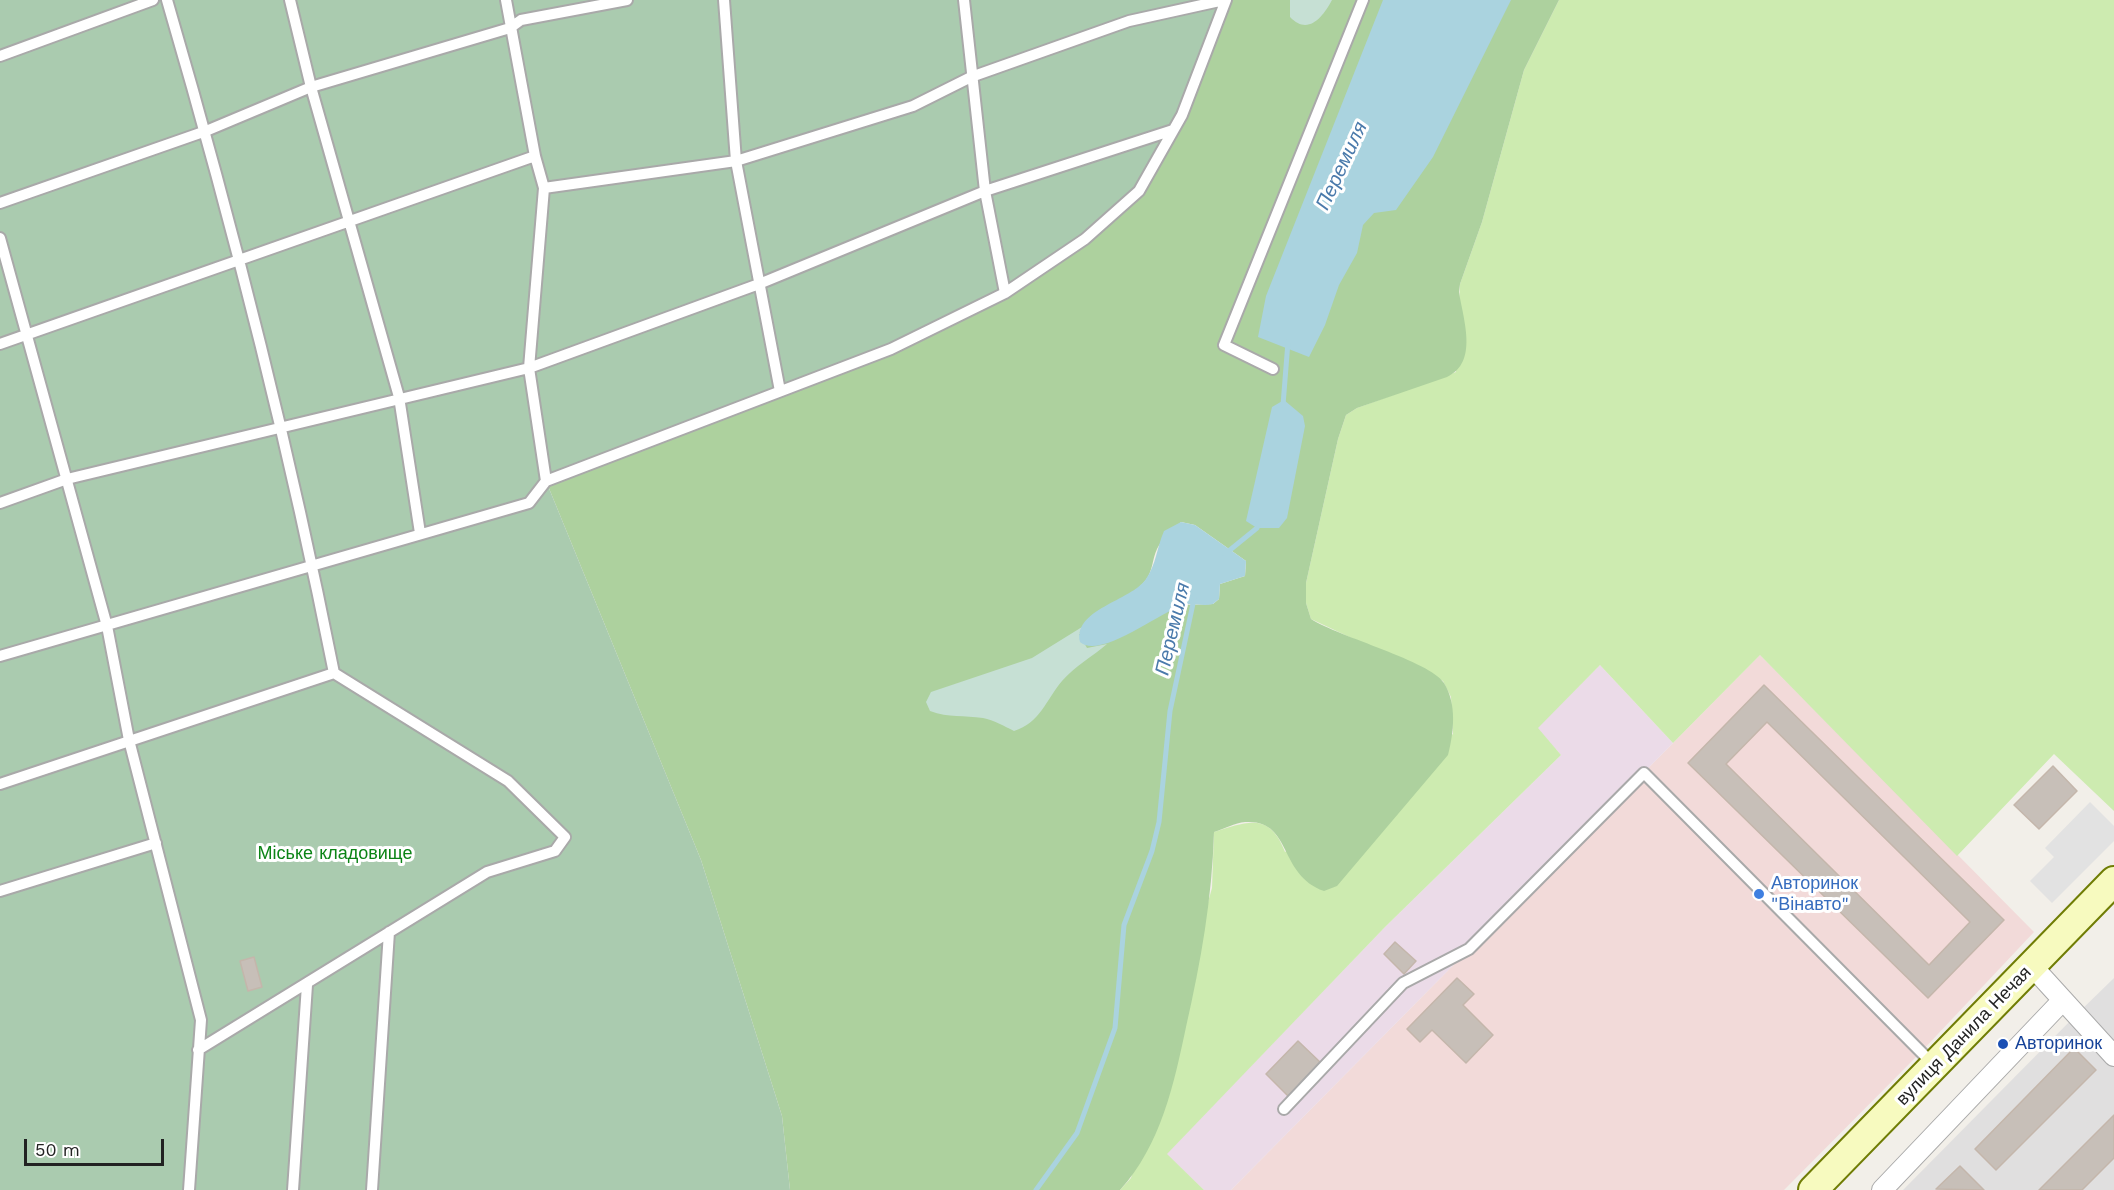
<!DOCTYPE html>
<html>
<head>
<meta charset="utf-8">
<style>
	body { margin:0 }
	#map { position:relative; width:2114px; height:1190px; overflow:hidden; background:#f2efe9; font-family:"Work Sans",sans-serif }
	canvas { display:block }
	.scale { position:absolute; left:24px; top:1139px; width:140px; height:27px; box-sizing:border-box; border:3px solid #222; border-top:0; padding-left:8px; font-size:18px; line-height:21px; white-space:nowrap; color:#222; -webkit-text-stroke:4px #fff; paint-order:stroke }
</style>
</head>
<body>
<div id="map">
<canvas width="2114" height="1190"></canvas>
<div class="scale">50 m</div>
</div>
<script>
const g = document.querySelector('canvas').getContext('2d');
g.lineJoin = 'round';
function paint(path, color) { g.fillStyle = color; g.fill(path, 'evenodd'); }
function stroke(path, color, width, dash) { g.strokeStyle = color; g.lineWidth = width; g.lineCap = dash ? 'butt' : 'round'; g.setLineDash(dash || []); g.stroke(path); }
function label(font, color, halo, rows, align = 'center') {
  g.font = font + ' "Work Sans",sans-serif'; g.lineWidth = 6; g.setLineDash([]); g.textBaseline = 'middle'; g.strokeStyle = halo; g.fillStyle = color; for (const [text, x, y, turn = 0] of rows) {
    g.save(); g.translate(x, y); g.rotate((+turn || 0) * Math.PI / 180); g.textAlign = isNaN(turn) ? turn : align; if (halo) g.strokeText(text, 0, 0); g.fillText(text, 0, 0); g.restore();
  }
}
paint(new Path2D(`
	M2114,978v212h-211l173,-175z`), '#e0dfdf');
paint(new Path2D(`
	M1760,655l274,277 -113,120 -137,138h-553z`), '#f2dad9');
paint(new Path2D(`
	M1600,665l73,78 -442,447h-27l-38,-36 219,-227 176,-172 -24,-27z`), '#ebdbe8');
paint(new Path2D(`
	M1559,0h555v811l-60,-57 -97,102 -197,-201 -87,88 -73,-78 -62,63 23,27 -176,172 -218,227 37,36h-84l11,-12 81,-290 2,-56c34,-11 56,-20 71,20l168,-118 -2,-37 -8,-16 -132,-62 -5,-16v-20l32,-144 8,-24 11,-7 99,-36 4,-88 22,-62 42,-152z`), '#cdebb0');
paint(new Path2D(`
	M1226,0h333l-35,70 -42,152 -22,62 -1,8c4,27 20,70 -12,85l-90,31 -11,7 -8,24 -32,144v20l5,16c28,18 119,42 133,64 13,21 10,49 4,72l-111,131 -13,5c-47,-17 -31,-72 -79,-69 -10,1 -21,7 -31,10 -2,67 -13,129 -28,195 -12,57 -25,118 -66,163h-330l-8,-74 -81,-256 -155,-379zM1181,522l14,3 51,36 -1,15 -25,8 -1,15 -6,5 -31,1 -103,29c13,-31 48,-30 67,-54 7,-10 6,-20 11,-31 4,-9 17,-19 24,-27z`), '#add19e');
paint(new Path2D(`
	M1290,0h42c-9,17 -24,36 -42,17z
	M1082,627l-3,7 8,14 20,-4c-14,12 -33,23 -45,37 -16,19 -22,42 -48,50 -10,-5 -20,-11 -31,-13 -19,-3 -34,0 -53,-7l-4,-9 5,-10 101,-34z`), '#c6e0d4');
paint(new Path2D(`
	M0,0h1226l-44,115 -43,76 -134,102 -114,56 -345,132 155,379 81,256 8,74h-790z`), '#aacbaf');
paint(new Path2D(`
	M2090,802l24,24v15l-62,62 -22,-22 24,-24 -9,-9z`), '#e2e2e2');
paint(new Path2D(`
	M1383,0h128l-78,157 -37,53 -22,3 -11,12 -6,28 -18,32 -14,40 -16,32 -51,-20 8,-41z
	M1284,400l19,16 2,10 -18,92 -8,10h-22l-11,-7 26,-114z
	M1181,522l14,3 51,36 -1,15 -25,8 -1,15 -6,5c-11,3 -21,-2 -32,2 -22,7 -82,54 -101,36 -7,-33 51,-41 66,-63 10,-14 11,-32 18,-48z`), '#aad3df');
stroke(new Path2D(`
	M1283,405l5,-63
	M1225,554l32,-26 2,-6
	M1036,1190l41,-57 38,-105 9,-103 28,-74 7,-29 11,-111 24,-112`), '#aad3df', 5);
const building = new Path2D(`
	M1764,685l240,235 -76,78 -240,-235zM1767,722l203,200 -41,43 -203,-201z
	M2053,766l24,25 -38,38 -25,-24z
	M1395,942l21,19 -12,13 -20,-20z
	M254,957l8,30 -14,4 -8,-30z
	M1457,978l17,16 -11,11 30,30 -27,28 -34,-33 -12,12 -13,-13z
	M1298,1041l23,22 -32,34 -23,-23z
	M2074,1048l22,22 -100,100 -21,-21z
	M2114,1115v43l-32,32h-43z
	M1960,1166l24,24 -48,-1z`);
paint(building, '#c7bfb8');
stroke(building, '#c4b6ab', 1.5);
const lane = new Path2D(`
	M290,0l21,87 88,310 21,136
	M724,0l12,161 44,230
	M964,0l21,191 20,102
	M0,56l153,-56
	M544,188l192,-27 177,-55 58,-29 158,-56 95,-21
	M0,203l206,-72 105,-44 199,-59 11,-8 106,-20
	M0,238l107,388 22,114 72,280 -12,170
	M0,344l535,-188
	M1273,369l-49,-24 139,-345
	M546,481l345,-132 114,-56 80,-54 54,-48 43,-76 44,-115
	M0,503l67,-24 462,-111 230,-84 226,-93 188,-61
	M0,656l529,-153 17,-22 -17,-113 15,-180 -9,-32 -29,-156
	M0,784l334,-111c-45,-227 -102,-451 -167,-673
	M0,891l156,-48
	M198,1050l289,-178 68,-21 10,-14 -57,-56 -174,-108
	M1284,1109l119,-126 66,-34 175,-176 290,292
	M293,1190l14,-205
	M372,1190l17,-258`);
const street = new Path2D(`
	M2032,966l82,90
	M1882,1190l181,-190`);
const secondary = new Path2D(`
	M1813,1190l301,-309`);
stroke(lane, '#a9a9a9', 14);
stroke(street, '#a9a9a9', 22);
stroke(secondary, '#707d05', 32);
stroke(lane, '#fff', 10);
stroke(street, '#fff', 20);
stroke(secondary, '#f7fabf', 28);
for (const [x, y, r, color] of [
	[1759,894,6,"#3f7fe0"],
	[2003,1044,6,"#1a4fb4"]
]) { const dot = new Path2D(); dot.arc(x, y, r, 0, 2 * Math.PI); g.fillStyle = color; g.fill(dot); stroke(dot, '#fff', 2); }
label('18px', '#0c8416', '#fff', [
	["Міське кладовище",335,854]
]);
label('18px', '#366cbe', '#fff', [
	["Авторинок",1771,884],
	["\"Вінавто\"",1771,905]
], 'left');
label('18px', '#222', '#fff', [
	["вулиця Данила Нечая",1964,1036,-46]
]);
label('18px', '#164399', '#fff', [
	["Авторинок",2015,1044]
], 'left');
label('italic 20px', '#4a7aab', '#fff', [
	["Перемиля",1342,166,-65],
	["Перемиля",1173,629,-77]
]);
</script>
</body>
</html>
